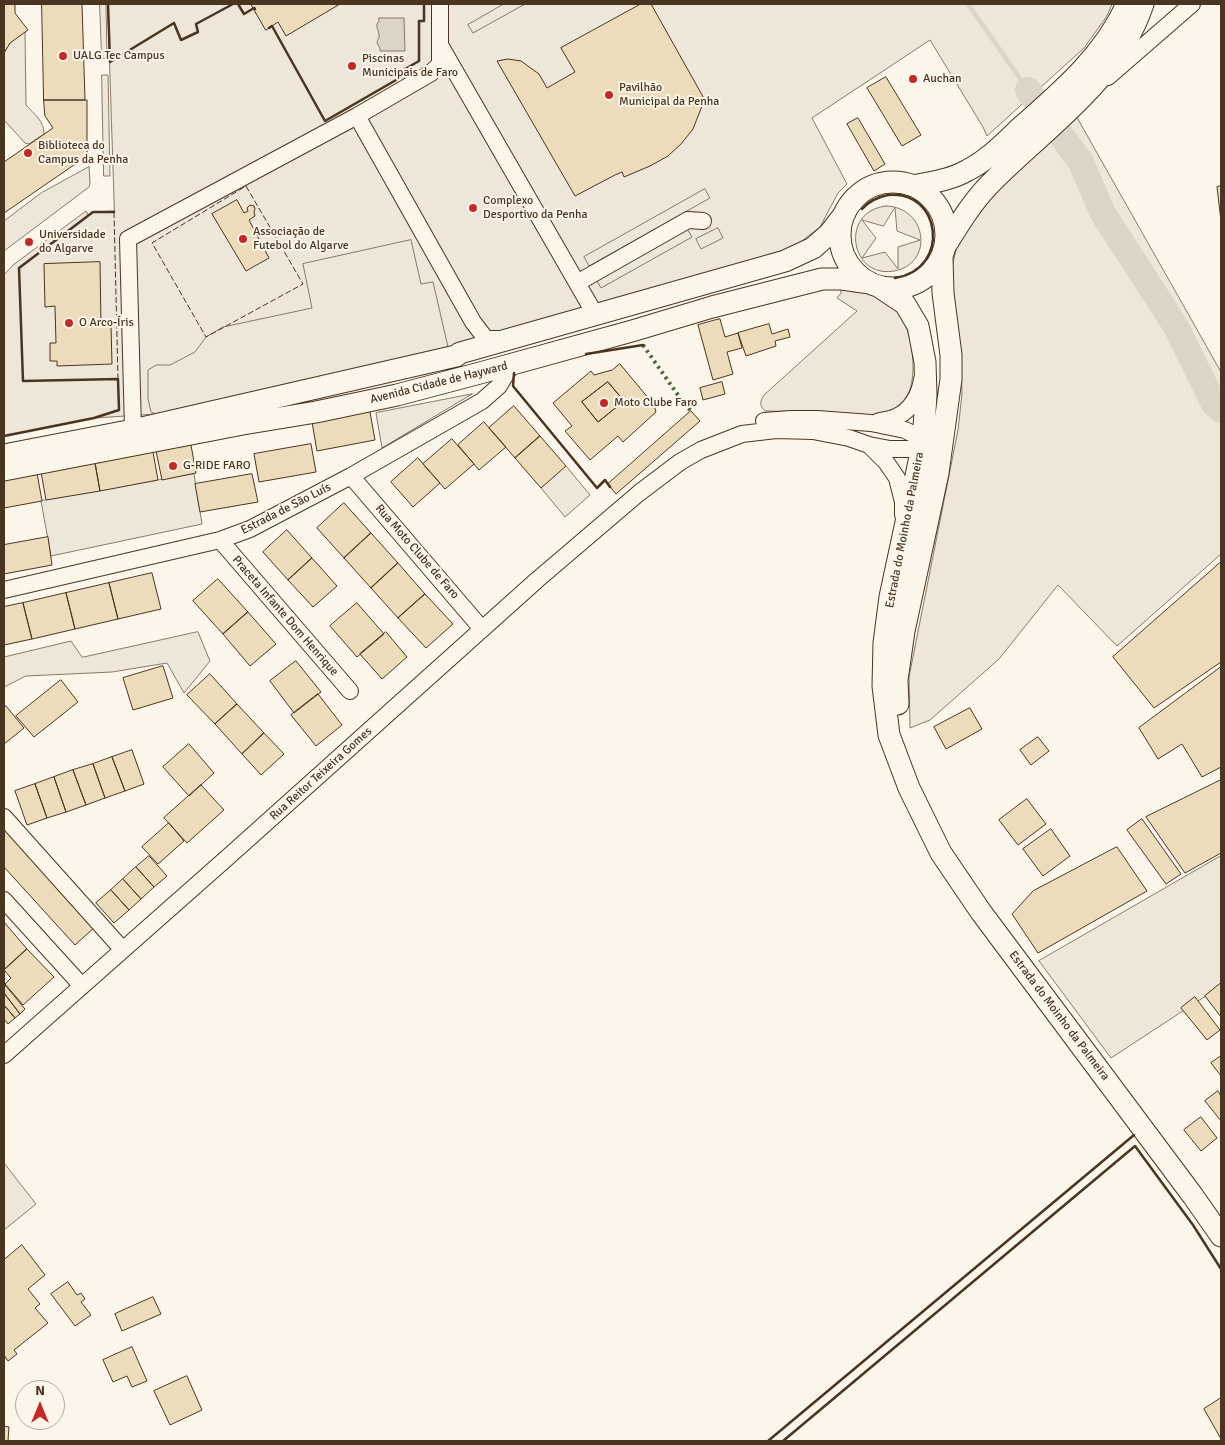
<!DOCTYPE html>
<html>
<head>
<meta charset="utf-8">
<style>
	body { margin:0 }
	#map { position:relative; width:1225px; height:1445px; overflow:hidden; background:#fbf6e9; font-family:Signika,sans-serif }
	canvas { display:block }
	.frame { position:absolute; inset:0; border:5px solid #4a3520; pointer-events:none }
	.north { position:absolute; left:15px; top:1380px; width:50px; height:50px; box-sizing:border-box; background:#fbf6e9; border:1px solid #b4a999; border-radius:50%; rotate:0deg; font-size:14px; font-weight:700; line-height:20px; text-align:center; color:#4a3520 }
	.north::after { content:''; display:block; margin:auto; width:18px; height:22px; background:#c62828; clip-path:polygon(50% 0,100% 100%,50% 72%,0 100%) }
</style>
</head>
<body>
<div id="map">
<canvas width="1225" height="1445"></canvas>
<div class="frame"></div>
<div class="north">N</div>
</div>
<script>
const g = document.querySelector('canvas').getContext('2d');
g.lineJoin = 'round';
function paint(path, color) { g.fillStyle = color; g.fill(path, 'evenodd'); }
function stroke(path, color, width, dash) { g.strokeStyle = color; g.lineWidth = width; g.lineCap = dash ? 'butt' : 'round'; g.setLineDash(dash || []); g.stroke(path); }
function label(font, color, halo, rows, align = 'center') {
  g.font = font + ' Signika,sans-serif'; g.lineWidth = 4; g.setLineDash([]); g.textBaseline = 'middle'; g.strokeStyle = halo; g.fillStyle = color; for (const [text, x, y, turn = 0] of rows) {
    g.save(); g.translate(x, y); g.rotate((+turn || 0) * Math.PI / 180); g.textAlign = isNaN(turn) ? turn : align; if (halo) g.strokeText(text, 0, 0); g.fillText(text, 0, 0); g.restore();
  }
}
const green = new Path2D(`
	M108,4h1004l-5,12 -23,32 -97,88 -4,-9 -53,-87 -118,78 35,66 -9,9 -18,34 -26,20 -186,56 -160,44 -292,67 -62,4 -90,18v-161l9,-10 73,-54 3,5 4,-4 21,-1z
	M25,32l1,73c7,8 19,17 18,29l-15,10 -4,-1 -21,-23v-67l6,-10z
	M1075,114l146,258v182l-104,92 -59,-61 -59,74 -69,61 -20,8 -1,-51 49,-247 4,-36 -1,-35 -10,-88 6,-25 17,-31z
	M89,167l1,16 -1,4 -85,64v-30l37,-28z
	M886,206c42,1 48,58 8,65 -44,8 -55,-60 -8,-65zM895,208l2,23 23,9 -22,7v22l-13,-17 -23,6 14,-20 -14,-18 21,6z
	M840,286c8,1 18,1 26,4 7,2 26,13 30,18 15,17 22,62 13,84 -4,8 -10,15 -19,18 -21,10 -49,2 -72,1 -17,-1 -35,1 -53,0 -6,-5 -5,-10 -1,-16l93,-84 -20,-13 4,-5z
	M566,466l24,29 -25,22 -24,-29z
	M198,632l12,29 -26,32 -17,-30 -55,9 -86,4 -22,11v-30l67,-16 11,16z
	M1221,856v130l-110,72 -72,-97z
	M4,1163l32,41 -32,26z`);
paint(green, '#ede6d9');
stroke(green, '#887966', 1);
const parking = new Path2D(`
	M100,4h6l1,54h-5z
	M504,4h21l-52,29 -5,-8z
	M102,75h6l2,101h-6z
	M705,189l5,9 -121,68 -5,-9z
	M686,227l6,10 -91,51 -6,-10z
	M718,228l5,10 -22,11 -5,-10z
	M411,240l10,44 12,-2 15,65 -292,67 -5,-2 -3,-13v-29l8,-5h14l25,-13 11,-15 17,-10 89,-19 -9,-44z
	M472,394l-90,54 -6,-35z
	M194,474l8,50 -151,32 -10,-55z`);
paint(parking, '#ede7d9');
stroke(parking, '#887966', 1);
const water = new Path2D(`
	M379,18h25l1,33h-25v-3l-3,-5c0,-4 3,-5 2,-8 0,-5 -3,-6 -2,-11l2,-3z`);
paint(water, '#dcd4c6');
stroke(water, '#887966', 1);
stroke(new Path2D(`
	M968,4l60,86`), '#dcd4c6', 4.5);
stroke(new Path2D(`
	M1028,90l53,72 21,50 73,113 39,79 7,6`), '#dcd4c6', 26);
const building = new Path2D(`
	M4,4h11v9l13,17 -18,13 -6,10z
	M42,4h40l3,96h-41z
	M251,4h89l-54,32 -8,-14 -12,8z
	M641,4h10l55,98 -4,4 -9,23 -12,15 -13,12 -18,10 -26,11 -2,-5 -7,3 -40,21 -78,-135 11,-2 13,2 18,13 8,14 28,-16 -14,-24z
	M886,77l35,58 -19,11 -35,-58z
	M44,100h43v56l-83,57v-51l49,-34 -8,-12z
	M858,118l27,46 -11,7 -27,-47z
	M1221,186v35l-4,-34z
	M237,200l7,13 4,-2 -1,-3 3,-3 4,1 1,3 -1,3 1,4 -6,4 20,38 -23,13 -34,-57z
	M100,262l1,64h10l1,38 -55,2v-5h-7v-18h6l-1,-37 -10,1 -1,-43z
	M720,319l5,18 13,-4 4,15 -15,4 6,22 -20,6 -15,-55z
	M769,324l3,10 16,-5 2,8 -15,4 1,5 -30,10 -8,-23z
	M620,364l34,41 2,7 -33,30 -5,-6 -28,24 -25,-29 7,-5 -19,-23 38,-32 3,4 18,-5zM608,382l16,19 -26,21 -16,-20z
	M608,382l16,19 -26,21 -16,-20z
	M722,382l3,12 -22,6 -3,-12z
	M514,406l26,30 -25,22 -26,-30z
	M691,411l9,10 -84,73 -8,-10z
	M370,412l5,28 -58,11 -5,-29z
	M484,422l22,25 -27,23 -21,-25z
	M540,436l26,30 -25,22 -26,-30z
	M452,439l22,25 -29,25 -22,-25z
	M311,444l5,28 -57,10 -5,-28z
	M191,445l5,28 -34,7 -6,-29z
	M153,452l5,28 -58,11 -5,-28z
	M418,458l22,25 -27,24 -22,-25z
	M95,463l5,28 -54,9 -5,-28z
	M37,473l5,28 -38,7v-29z
	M252,474l6,28 -58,10 -5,-28z
	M344,503l27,30 -27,25 -27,-30z
	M287,530l25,28 -24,22 -25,-28z
	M371,533l27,30 -27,25 -27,-30z
	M48,537l4,28 -48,9v-29z
	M312,558l25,28 -24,21 -25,-27z
	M1221,562v100l-67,46 -41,-51z
	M398,563l27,31 -27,24 -27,-30z
	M152,573l9,36 -43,10 -9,-36z
	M218,579l30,33 -25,22 -30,-33z
	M109,583l9,36 -43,10 -9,-36z
	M66,593l9,36 -43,10 -9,-36z
	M425,594l28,30 -27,24 -28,-30z
	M23,603l9,36 -28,6v-38z
	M357,603l27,31 -27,23 -27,-31z
	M248,612l28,32 -26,22 -27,-32z
	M386,632l21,25 -25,22 -22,-25z
	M296,661l25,31 -27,21 -24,-32z
	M163,666l10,32 -40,12 -10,-32z
	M1221,667v100l-19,10 -20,-33 -24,15 -19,-31z
	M210,674l27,30 -22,20 -28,-29z
	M61,680l17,22 -44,35 -18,-21z
	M318,694l24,31 -26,21 -25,-31z
	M237,704l27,29 -22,21 -27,-30z
	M6,706l18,22 -20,16v-36z
	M970,708l12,21 -36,20 -12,-22z
	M264,733l20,21 -23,21 -19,-21z
	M1038,737l11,14 -18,14 -11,-15z
	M189,744l25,29 -25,23 -26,-29z
	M132,750l12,34 -19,7 -13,-34z
	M112,757l13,34 -20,7 -12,-34z
	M93,764l12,34 -19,7 -13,-35z
	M73,770l13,35 -20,7 -12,-35z
	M54,777l12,35 -19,6 -12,-34z
	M1221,780v73l-36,20 -39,-56z
	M35,784l12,34 -20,7 -12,-34z
	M201,785l23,25 -37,33 -23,-25z
	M1027,799l19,25 -28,21 -19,-25z
	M1142,819l39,55 -15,10 -39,-54z
	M169,823l15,18 -26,23 -16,-17z
	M4,827l91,100 -20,18 -71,-78z
	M1051,829l19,27 -27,20 -20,-27z
	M1117,847l30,44 -109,62 -26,-39 21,-23z
	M149,856l18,20 -13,11 -18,-20z
	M136,867l18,20 -13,12 -18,-20z
	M123,879l18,20 -12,11 -18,-20z
	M111,890l18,20 -15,13 -18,-20z
	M4,922l23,27 -23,21z
	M27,949l27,28 -31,28 -18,-21 6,-6 -7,-8z
	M1221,983v34l-16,-21z
	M5,985l20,24 -5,5 -16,-21z
	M4,993l16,21 -5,4 -11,-13z
	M1195,997l25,33 -13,10 -26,-32z
	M4,1005l11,13 -7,6 -4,-5z
	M1221,1056v20l-10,-13z
	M1218,1091l3,5v25l-16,-20z
	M1201,1117l16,21 -16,13 -17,-21z
	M22,1245l23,30 -17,14 12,15 -5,4 13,15 -34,27 3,4 -9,7 -4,-6v-95z
	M68,1282l9,13 4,-2 4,6 -4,3 10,13 -16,11 -24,-32z
	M153,1297l8,17 -39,17 -7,-17z
	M132,1347l15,34 -15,6 -5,-11 -14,6 -10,-22z
	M187,1376l15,34 -32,15 -16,-34z
	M1221,1398v41l-17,-30z
	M4,1426l5,1 -1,14h-4z`);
paint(building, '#ecdcbc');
stroke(building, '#4a3520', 1);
const minor = new Path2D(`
	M440,4v60l-9,9 -74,43 116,206 13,17h18
	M440,45l152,264 2,6
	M1108,77l84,-73
	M577,283l111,-63 15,1
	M764,421l27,-2h26l54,4 34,7 10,5 10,9 2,5
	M877,422c6,-2 13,-2 19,-5 15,-6 24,-23 26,-38
	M133,430l-5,-191 229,-123
	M869,445l21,4h24l15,-10
	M351,476l131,153
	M220,540l130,151
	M4,590l216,-50 30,-11 101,-53 131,-75 17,-15 13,-22
	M4,817l119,133
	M4,900l78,86
	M4,1055l224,-198 309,-277 102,-87 41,-31 21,-12 41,-16 34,-4 37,1 36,7 20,7 17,17 11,16 6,24v13`);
const major = new Path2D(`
	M840 235a53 53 0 1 1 106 0a53 53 0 1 1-106 0Z
	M913,186c19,-4 38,-6 55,-16 20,-10 37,-28 53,-43 41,-36 84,-73 106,-123
	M946,245c13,-21 25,-41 42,-59 55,-57 129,-103 155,-182
	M878,286l27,18 13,22 7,36 1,33 -3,48 -33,154 -6,46 -1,43 6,49 20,53 32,65 40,59 212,284 28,40
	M4,455l129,-25 323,-74 4,-3 325,-92 28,-13 16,-14 16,-21
	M4,470l239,-46 73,-12 81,-17 83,-22 152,-42 80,-24 110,-28h20l28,4
	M898,704l-1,-24 7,-49 34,-158 13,-94v-24l-8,-62 -1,-36`);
stroke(minor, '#4a3520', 18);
stroke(major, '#4a3520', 23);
stroke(minor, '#fbf6e9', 16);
stroke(major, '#fbf6e9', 21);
stroke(new Path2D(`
	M643,345l37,53 11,13`), '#436837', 4, [2.5, 4]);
stroke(new Path2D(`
	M246,186l57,98 -97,53 -54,-94z
	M114,212l4,167`), '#4a3520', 1, [6, 2.5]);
stroke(new Path2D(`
	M108,4l2,58 64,-39 7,17 17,-8 -2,-8 37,-20
	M238,4l6,10 10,-6 1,1
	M269,28l3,-2 53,95 78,-45 -3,-4 19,-11v-40h5v-17
	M862,209c7,-8 16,-12 26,-14 53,-6 64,74 7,83
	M586,354l57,-9
	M514,373l-1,13 84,102 8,-8 5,7
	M4,436l90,-18 25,-8 -1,-31 -95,2 -4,-113 74,-56h21
	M768,1441l366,-306
	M783,1441l352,-295 58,79 28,44`), '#4a3520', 2.5);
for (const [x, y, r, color] of [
	[63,56,5,"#c62828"],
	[352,66,5,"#c62828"],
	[913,79,5,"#c62828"],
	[609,95,5,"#c62828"],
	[28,153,5,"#c62828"],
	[473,208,5,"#c62828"],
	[243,239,5,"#c62828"],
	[29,242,5,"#c62828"],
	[69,323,5,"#c62828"],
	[604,403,5,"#c62828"],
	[173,466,5,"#c62828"]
]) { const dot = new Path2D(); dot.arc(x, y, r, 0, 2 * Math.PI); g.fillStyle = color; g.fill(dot); stroke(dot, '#fbf6e9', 2); }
label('12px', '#4a3520', '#fbf6e9', [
	["UALG Tec Campus",73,56],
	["Piscinas",362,59],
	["Municipais de Faro",362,73],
	["Auchan",923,79],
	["Pavilhão",619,88],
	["Municipal da Penha",619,102],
	["Biblioteca do",38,146],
	["Campus da Penha",38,160],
	["Complexo",483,201],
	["Desportivo da Penha",483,215],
	["Associação de",253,232],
	["Futebol do Algarve",253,246],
	["Universidade",39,235],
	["do Algarve",39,249],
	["O Arco-Íris",79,323],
	["Moto Clube Faro",614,403],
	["G-RIDE FARO",183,466]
], 'left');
label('12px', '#4a3520', '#fbf6e9', [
	["Avenida Cidade de Hayward",439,383,-14],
	["Estrada de São Luís",286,509,-27],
	["Estrada do Moinho da Palmeira",905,530,-79],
	["Rua Moto Clube de Faro",417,552,49],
	["Praceta Infante Dom Henrique",285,616,49],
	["Rua Reitor Teixeira Gomes",321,774,-42],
	["Estrada do Moinho da Palmeira",1059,1016,53]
]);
</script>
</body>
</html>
